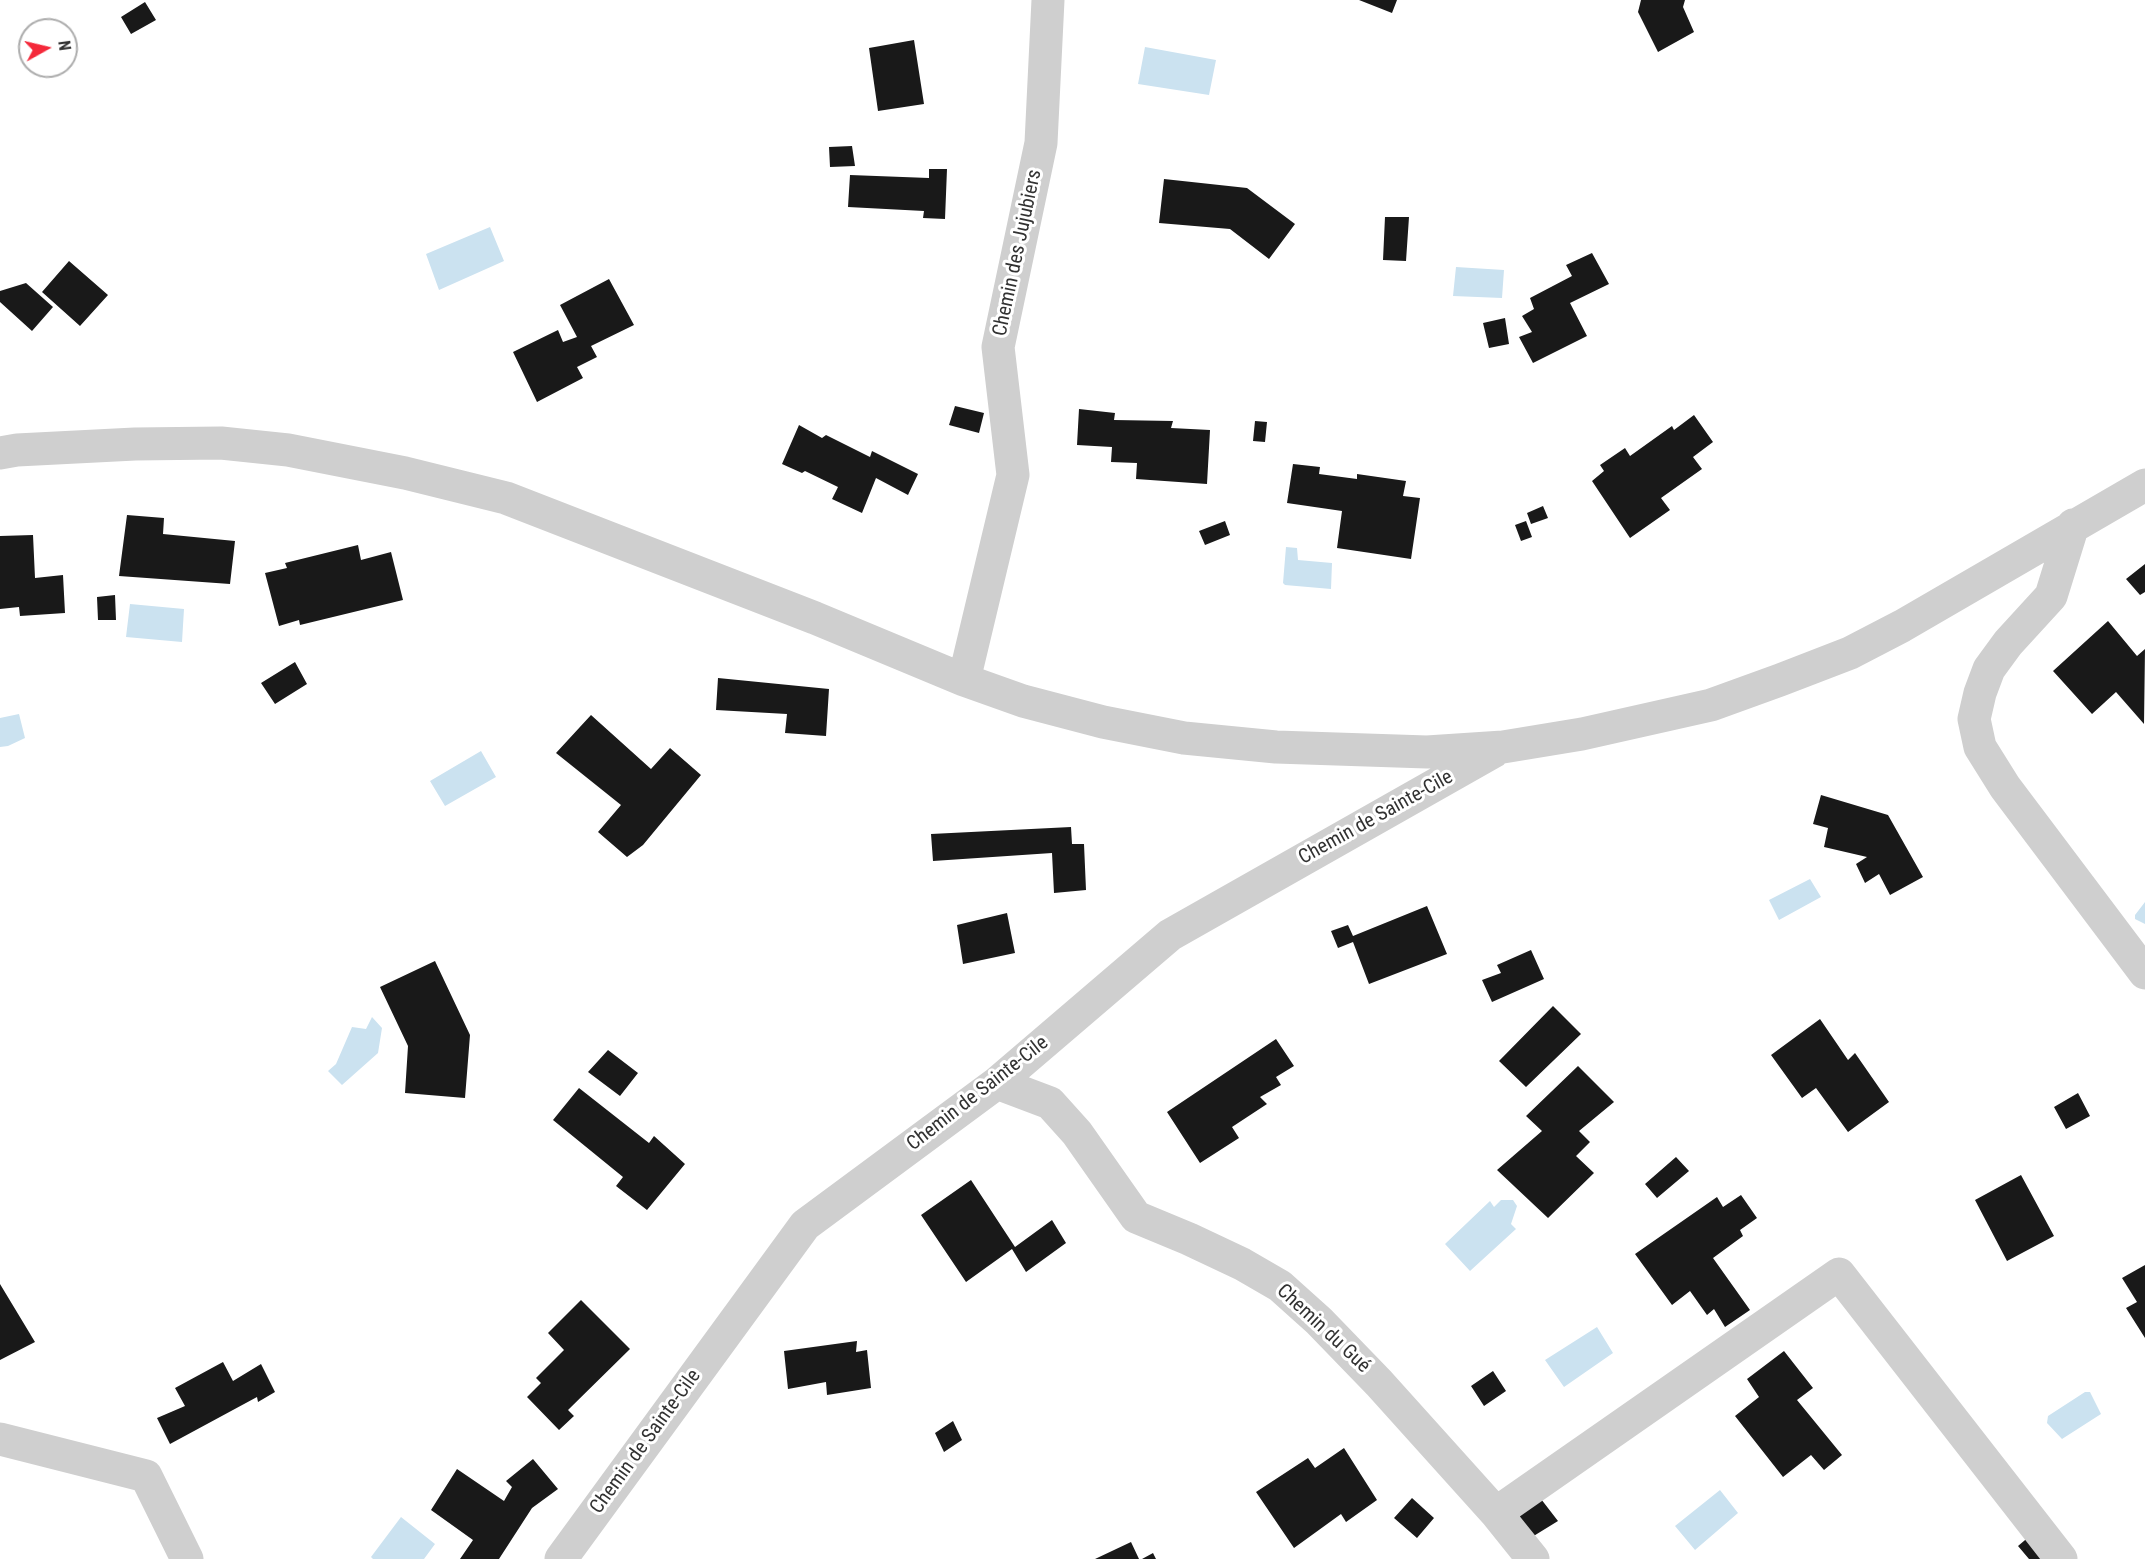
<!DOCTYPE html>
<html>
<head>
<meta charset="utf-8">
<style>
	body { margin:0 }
	#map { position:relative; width:2145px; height:1559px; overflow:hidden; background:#fff; font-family:"Roboto Condensed",sans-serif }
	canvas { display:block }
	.north { position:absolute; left:18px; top:18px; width:60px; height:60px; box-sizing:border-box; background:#fff; border:2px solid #adadad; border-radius:50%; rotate:82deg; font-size:16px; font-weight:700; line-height:24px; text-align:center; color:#323232 }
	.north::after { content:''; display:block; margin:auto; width:21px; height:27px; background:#f4293a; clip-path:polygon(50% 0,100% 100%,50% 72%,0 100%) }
</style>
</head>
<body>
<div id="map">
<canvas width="2145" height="1559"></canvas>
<div class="north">N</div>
</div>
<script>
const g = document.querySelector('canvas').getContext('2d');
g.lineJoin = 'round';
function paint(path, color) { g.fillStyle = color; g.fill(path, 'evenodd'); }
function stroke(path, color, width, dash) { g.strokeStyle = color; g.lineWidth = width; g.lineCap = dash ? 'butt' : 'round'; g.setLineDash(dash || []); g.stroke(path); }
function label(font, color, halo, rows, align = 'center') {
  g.font = font + ' "Roboto Condensed",sans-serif'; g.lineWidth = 6; g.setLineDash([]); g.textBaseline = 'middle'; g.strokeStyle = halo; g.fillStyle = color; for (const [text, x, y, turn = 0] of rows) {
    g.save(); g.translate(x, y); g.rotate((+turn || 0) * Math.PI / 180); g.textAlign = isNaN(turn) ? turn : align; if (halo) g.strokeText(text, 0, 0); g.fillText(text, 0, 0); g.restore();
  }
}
paint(new Path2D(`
	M1145,47l71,13 -7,35 -71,-11z
	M490,227l14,34 -65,29 -13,-36z
	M1456,267l48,3 -2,28 -49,-2z
	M1286,547l11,1 1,12 34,3 -1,26 -46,-4 -2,-2z
	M130,604l54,5 -2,33 -56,-5z
	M19,714l6,24 -17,8 -8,1v-29z
	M481,751l15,26 -51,29 -15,-25z
	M1810,879l11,18 -42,23 -10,-20z
	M2145,902v22l-10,-5v-4z
	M372,1017l10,11 -4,25 -36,32 -14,-14 8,-7 16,-37 14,2z
	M1501,1200h12l4,6 -6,18 5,5 -46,42 -25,-27 45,-43 4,6z
	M1597,1327l16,26 -49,34 -19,-27z
	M2085,1392h5l11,22 -39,25 -15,-16 1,-7z
	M1720,1490l18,23 -43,37 -20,-24z
	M401,1517l34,27 -11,15h-51l-2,-2z`), '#cbe2f0');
paint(new Path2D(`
	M1359,0h38l-5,13z
	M1641,0h44l-2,7 11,25 -36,20 -20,-40z
	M145,2l11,18 -25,14 -10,-17z
	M914,40l10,64 -46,7 -9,-63z
	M852,146l3,20 -25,1 -1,-20z
	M929,169h18l-2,50 -22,-1 1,-7 -76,-4 2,-32 79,3z
	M1164,179l83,9 48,36 -26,35 -39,-30 -71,-6z
	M1385,217h24l-3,44 -23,-1z
	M1592,253l17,31 -39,19 17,33 -54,27 -14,-26 13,-5 -10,-16 12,-7 -4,-11 42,-22 -6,-11z
	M69,261l39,34 -28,31 -38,-34z
	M609,279l25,46 -43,21 6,11 -20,10 6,11 -46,24 -24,-50 45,-22 5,12 14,-5 -17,-32z
	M26,283l27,24 -21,24 -32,-29v-11z
	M1505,318l4,26 -20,4 -6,-25z
	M955,406l29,7 -5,20 -30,-8z
	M1079,409l36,4 -1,7 59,1 -2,7 39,2 -3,54 -71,-5 1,-16 -26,-1 1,-15 -35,-2z
	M1694,415l19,27 -20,15 9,12 -41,29 9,12 -40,28 -38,-57 12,-10 -4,-6 25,-17 5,8 42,-30 2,4z
	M1255,421l12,1 -2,20 -12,-1z
	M799,425l23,13 4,-3 44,22 2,-6 46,23 -10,21 -32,-17 -14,35 -30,-14 6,-12 -33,-16 -3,2 -20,-9z
	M1293,464l27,3 -1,7 38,5v-5l49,7 -3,15 17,2 -9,61 -74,-11 5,-37 -55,-8z
	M1543,506l5,12 -17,6 -4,-11z
	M127,515l37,3 -1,16 72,7 -5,43 -111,-8z
	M1225,521l5,14 -25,10 -6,-14z
	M1526,521l6,16 -11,4 -6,-16z
	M33,535l2,43 28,-3 2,38 -45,3 -1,-9 -19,2v-73z
	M358,545l3,15 30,-8 12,48 -103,25 -1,-5 -20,6 -14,-53 22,-5 -2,-5z
	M2145,564v28l-5,3 -14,-16z
	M115,595l1,25h-18l-1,-23z
	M2108,621l29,35 8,-7 -1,75 -28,-32 -24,22 -39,-43z
	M295,662l12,22 -32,20 -14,-21z
	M718,678l111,11 -3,47 -41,-3 2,-19 -71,-4z
	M591,715l60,54 19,-21 31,27 -58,70 -16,12 -29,-25 23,-27 -65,-52z
	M1821,795l67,20 35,62 -33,18 -11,-21 -14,9 -9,-19 11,-7 -43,-10 4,-19 -15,-4z
	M1071,827l1,17h12l2,46 -32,3 -2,-40 -119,8 -2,-27z
	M1427,906l20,48 -78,30 -16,-42 -15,6 -7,-17 17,-6 5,11z
	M1007,913l8,40 -52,11 -6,-39z
	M1531,950l13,29 -52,23 -10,-22 19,-7 -4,-8z
	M435,961l35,74 -5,63 -60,-5 3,-47 -28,-59z
	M1553,1006l28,28 -55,53 -27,-26z
	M1820,1019l28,41 7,-7 34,49 -41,30 -32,-44 -14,10 -31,-43z
	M1276,1039l18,27 -18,11 5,8 -21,12 7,7 -35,23 7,11 -39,25 -33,-51z
	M608,1050l30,23 -18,23 -32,-24z
	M1578,1066l36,36 -35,29 11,11 -14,14 18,17 -46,45 -51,-48 45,-39 -16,-15z
	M579,1088l70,55 5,-7 31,28 -38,46 -31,-24 7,-9 -70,-57z
	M2078,1093l12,23 -24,13 -12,-22z
	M1676,1157l13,14 -32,27 -12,-14z
	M2021,1175l33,61 -47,25 -32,-61z
	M971,1180l44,67 37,-27 14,23 -40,29 -14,-23 -46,33 -45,-67z
	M1741,1195l16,23 -17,12 3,6 -30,22 37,52 -25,17 -11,-18 -7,6 -17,-24 -18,14 -37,-51 82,-57 6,10z
	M2145,1265v73l-19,-30 11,-6 -15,-24z
	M0,1284l35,58 -35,18z
	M581,1300l49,49 -62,61 6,6 -15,14 -32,-33 14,-14 -5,-5 28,-28 -16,-17z
	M857,1341l-1,11 11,-2 4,38 -44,7 -1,-13 -38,7 -4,-38z
	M1784,1351l29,37 -16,12 45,55 -18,15 -13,-15 -28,22 -48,-61 24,-19 -12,-18z
	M223,1362l10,19 28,-17 14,28 -17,10 -1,-5 -87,47 -13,-26 28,-12 -10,-18z
	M1493,1371l13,20 -22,15 -13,-20z
	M953,1421l9,19 -18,12 -9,-19z
	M1344,1448l33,52 -31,22 -5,-8 -47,34 -38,-56 52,-34 7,10z
	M533,1459l25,30 -26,19 -33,51h-39l13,-19 -42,-30 26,-41 47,32 8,-14 -6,-6z
	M1412,1498l22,20 -17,20 -23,-20z
	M1541,1499l17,22 -26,16 -16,-21z
	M2031,1535l12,24h-14l-11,-13z
	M1131,1542l8,17h-44z
	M1153,1553l3,6h-14z`), '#191919');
stroke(new Path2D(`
	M0,453l17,-3 118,-6 86,-1 67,7 117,23 101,25 309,120 149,62 59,21 80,21 81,16 92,9 151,5 76,-5 79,-13 129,-29 69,-25 70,-27 52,-27 243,-141
	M2073,525l-22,71 -43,47 -19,26 -9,24 -6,26 6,28 25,40 140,186
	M964,680l49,-205 -15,-128 43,-204 7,-143
	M997,1083l53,20 27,30 59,84 53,22 53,25 38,22 39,35 60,62 117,130 37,46
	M0,1439l146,37 41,83
	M1496,1513l343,-239 222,285
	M561,1559l244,-334 192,-142 173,-148 323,-183`), '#cfcfcf', 33);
label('20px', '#323232', '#fff', [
	["Chemin des Jujubiers",1018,253,-78],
	["Chemin de Sainte-Cile",1376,818,-29],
	["Chemin de Sainte-Cile",978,1094,-38],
	["Chemin du Gué",1323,1329,43],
	["Chemin de Sainte-Cile",646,1442,-54]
]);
</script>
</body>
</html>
